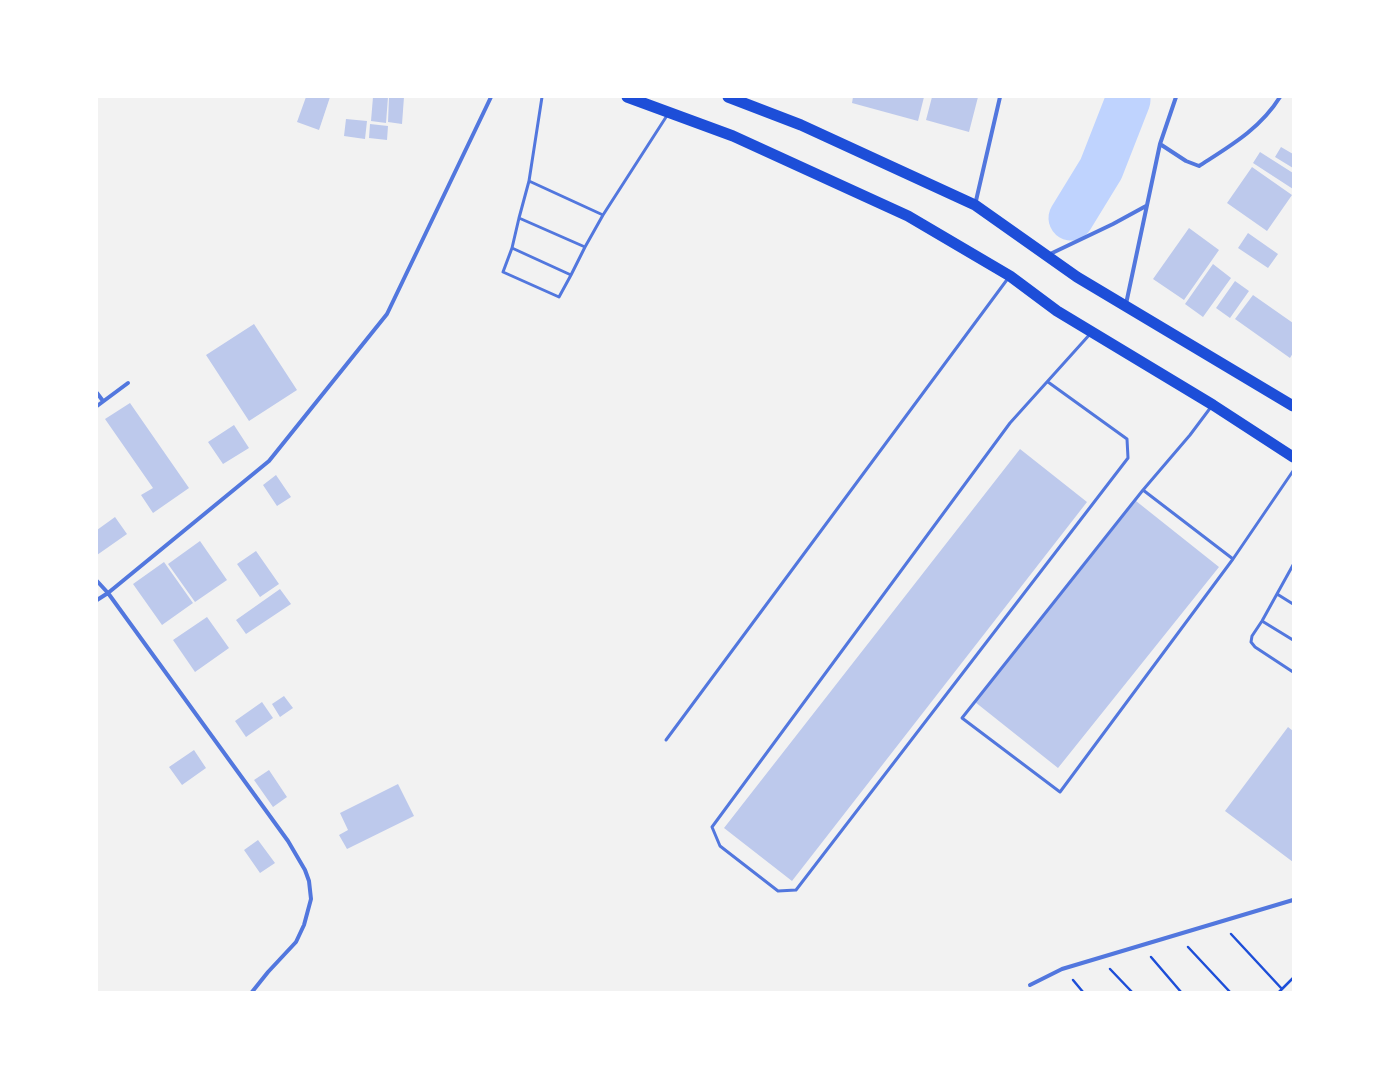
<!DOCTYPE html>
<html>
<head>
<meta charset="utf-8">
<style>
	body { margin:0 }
	#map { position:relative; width:1390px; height:1089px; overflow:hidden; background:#f2f2f2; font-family:"Fira Sans Condensed",sans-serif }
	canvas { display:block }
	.frame { position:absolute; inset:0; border:98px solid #fff; pointer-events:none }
</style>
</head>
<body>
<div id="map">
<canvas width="1390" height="1089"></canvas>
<div class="frame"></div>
</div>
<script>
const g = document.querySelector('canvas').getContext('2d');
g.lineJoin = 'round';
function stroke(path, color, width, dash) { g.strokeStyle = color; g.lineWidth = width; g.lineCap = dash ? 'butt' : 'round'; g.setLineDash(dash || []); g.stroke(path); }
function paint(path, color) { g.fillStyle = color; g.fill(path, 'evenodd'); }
stroke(new Path2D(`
	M1071,218l30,-49 27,-69v-3`), '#bfd3fe', 45);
paint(new Path2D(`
	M306,97h24l-11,33 -22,-8z
	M373,97h15l-2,26 -15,-2z
	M389,97h15l-2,27 -14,-2z
	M853,97h71l-6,24 -66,-18z
	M932,97h46l-9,35 -43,-12z
	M346,119l21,2 -2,18 -21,-3z
	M370,124l18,2 -1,14 -18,-2z
	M1281,147l12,7v14l-18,-11z
	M1260,152l33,21v16l-40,-26z
	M1252,167l40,28 -25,36 -40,-28z
	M1189,228l30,22 -35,50 -31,-21z
	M1248,233l30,21 -10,14 -30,-20z
	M1213,264l18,14 -28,39 -18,-13z
	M1235,281l14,10 -19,27 -14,-10z
	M1253,295l40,28v30l-3,5 -55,-39z
	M254,324l43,66 -48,31 -43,-66z
	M130,403l59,85 -36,25 -12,-18 12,-7 -48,-69z
	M234,425l15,23 -26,16 -15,-22z
	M1020,449l67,53 -295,379 -68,-53z
	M276,475l15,22 -14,9 -14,-21z
	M1136,501l83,66 -161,201 -83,-66z
	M115,517l12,17 -30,21v-25z
	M200,541l27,39 -32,22 -27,-38z
	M256,551l23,33 -19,13 -23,-33z
	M164,562l29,41 -31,22 -29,-41z
	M280,589l11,15 -45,30 -10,-14z
	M207,617l22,31 -34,24 -22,-32z
	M284,696l9,12 -13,9 -8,-13z
	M262,702l11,16 -27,19 -11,-16z
	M1288,727l5,4v131l-68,-51z
	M194,750l12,18 -24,17 -13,-18z
	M269,770l18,27 -14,10 -19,-27z
	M398,784l16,32 -67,33 -8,-14 9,-5 -8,-17z
	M258,840l17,23 -15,10 -16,-23z`), '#bdc9ec');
stroke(new Path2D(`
	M1231,934l51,55
	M1188,947l42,45
	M1151,957l30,35
	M1110,969l22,23
	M1073,980l10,12
	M1279,992l14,-14`), '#1d4ed8', 2.5);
stroke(new Path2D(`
	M542,97l-13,84 74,34 65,-101
	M529,181l-10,37 66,29 18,-32
	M519,218l-7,30 59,27 14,-28
	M512,248l-9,24 56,25 12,-22
	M1048,382l79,57 1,19 -332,432 -18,1 -58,-45 -8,-19 298,-404 81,-90
	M1211,407l-21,28 -47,55 90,69 60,-88
	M1143,490l-181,228 98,74 173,-233
	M1293,565l-31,56 -10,15 -1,6 4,5 38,25
	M1277,594l16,10
	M1262,621l31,19
	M666,740l343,-463`), '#5277de', 3);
stroke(new Path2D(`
	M1160,144l26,17 13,5c31,-20 61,-37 81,-69
	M975,205l25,-108
	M1048,255l65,-31 33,-18
	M1126,304l34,-160 16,-47
	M97,393l6,8
	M97,406l31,-23
	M97,581l11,12 180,248 17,29 4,11 2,18 -7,26 -8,17 -28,30 -16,20
	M97,600l11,-7 161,-132 118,-147 104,-217
	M1030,985l32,-16 231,-69`), '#5277de', 4);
stroke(new Path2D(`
	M627,97l106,39 175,80 102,60 47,35 156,94 80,52
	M728,97l73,28 174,80 102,72 216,129`), '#1d4ed8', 11);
</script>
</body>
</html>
